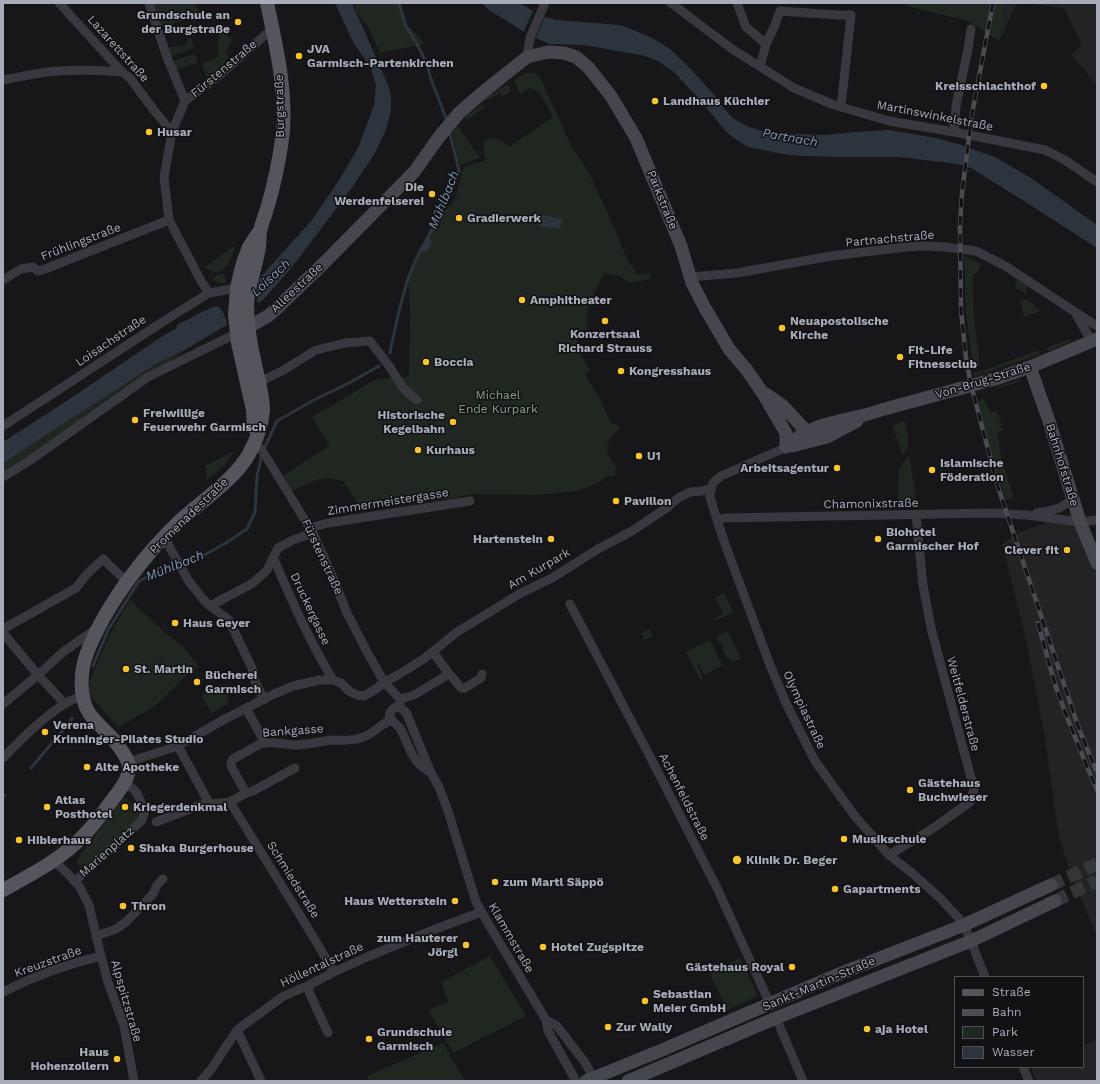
<!DOCTYPE html>
<html>
<head>
<meta charset="utf-8">
<style>
	body { margin:0 }
	#map { position:relative; width:1100px; height:1084px; overflow:hidden; background:#171719; font-family:"Work Sans",sans-serif }
	canvas { display:block }
	.frame { position:absolute; inset:0; border:4px solid #a8acb9; pointer-events:none }
	.legend { position:absolute; left:954px; top:976px; width:130px; height:92px; box-sizing:border-box; background:#121214; border:1px solid #4e5056; margin:0; padding:5px 7px; list-style:none; font-size:12px; color:#a8acb9 }
	.legend li { display:flex; align-items:center; gap:8px; height:20px }
	.legend b { width:20px; border:1px solid #4e5056 }
</style>
</head>
<body>
<div id="map">
<canvas width="1100" height="1084"></canvas>
<div class="frame"></div>
<ul class="legend">
<li><b style="height:5px;background:#54555d"></b>Straße</li>
<li><b style="height:5px;background:#4b4c53"></b>Bahn</li>
<li><b style="height:11px;background:#1f2720"></b>Park</li>
<li><b style="height:11px;background:#2c353d"></b>Wasser</li>
</ul>
</div>
<script>
const g = document.querySelector('canvas').getContext('2d');
g.lineJoin = 'round';
function paint(path, color) { g.fillStyle = color; g.fill(path, 'evenodd'); }
function stroke(path, color, width, dash) { g.strokeStyle = color; g.lineWidth = width; g.lineCap = dash ? 'butt' : 'round'; g.setLineDash(dash || []); g.stroke(path); }
function label(font, color, halo, rows, align = 'center') {
  g.font = font + ' "Work Sans",sans-serif'; g.lineWidth = 3; g.setLineDash([]); g.textBaseline = 'middle'; g.strokeStyle = halo; g.fillStyle = color; for (const [text, x, y, turn = 0] of rows) {
    g.save(); g.translate(x, y); g.rotate((+turn || 0) * Math.PI / 180); g.textAlign = isNaN(turn) ? turn : align; if (halo) g.strokeText(text, 0, 0); g.fillText(text, 0, 0); g.restore();
  }
}
paint(new Path2D(`
	M1006,3h11l-18,38z
	M1023,3h74v82l-26,-30 11,-10 -18,-37z
	M1074,514l23,46v376l-23,-53 -15,-45 -15,-106 -17,-88 -25,-100 17,-12z
	M1097,1039v42h-60l-6,-13 2,-1h50v-21z`), '#232326');
paint(new Path2D(`
	M154,3h41l5,11 -39,14z
	M354,3h47l6,22 12,11 5,8 -44,9 -12,-27 -11,-13z
	M904,3h102l-7,38 -31,-20 -61,-15z
	M223,29l6,9 1,-1 2,1 -6,15 3,4 -11,14 -12,6 -4,-13 17,-8c-2,-8 -2,-21 4,-27z
	M191,38l3,10 -24,9 -3,-8 11,-4 1,2 8,-3 -1,-4z
	M194,54l1,1 3,8 -22,7 -4,-9z
	M525,73h11l4,4 31,68 19,30 25,54 11,28 11,18 13,-2 1,6 -23,4 -7,-7 -17,-2c-7,14 -23,40 -15,54l-15,7 5,8 -3,4 14,23 -5,4 17,28 8,21 8,2 1,4c-9,8 -16,18 -9,29 2,3 2,5 6,8l-1,10 -9,1 -8,6 -20,8 -40,4 -66,-1 -17,4 -94,11 -18,-28 -14,-3 -14,2 -23,11 -8,-16 45,-29 -17,-29 64,-38 33,-2 1,-65 -2,-34 10,-23 22,-40 15,-15 7,-27 3,-7 24,-7h-4l-2,-15 4,-5c10,-2 16,1 22,8l44,-30 -14,-25 -9,-4 -10,6 -6,-13z
	M507,84l3,4v4l-8,4 -2,-3 -14,8 -1,-3z
	M483,104l2,3 -18,13 -2,-3z
	M458,127l22,31 -20,7 -8,-32 2,-4z
	M234,246l1,1c-4,15 -12,34 -30,20z
	M964,256l17,8c-2,6 -2,8 -8,10 -1,29 2,53 6,82l-1,4 2,6 -7,2 -7,-57z
	M221,274h3l2,6 -1,3h-5l-8,-3 4,-4z
	M1016,279l11,7 -2,8 -10,-7z
	M1026,299l15,12 -17,6 -4,-16z
	M1070,339v3l-22,9 -2,-3z
	M188,348l-23,17 -162,109v-10l17,-12 136,-88z
	M1039,350l1,4 -66,23v-5l8,-1z
	M1021,379l1,1 -1,1 -26,8v-1l6,-3z
	M984,399l7,14 6,-2 6,19 -6,2 4,25 13,42 -9,1 -25,-87 -2,-12z
	M905,421c2,13 7,24 -2,34l-11,-30z
	M234,451l-8,13 -19,16 -2,-14z
	M909,455l4,26 2,2v20l-17,1v-23l2,-14z
	M725,593l8,20 -19,8 -1,-2 10,-5 -8,-17z
	M130,600l32,30 21,17 16,19 -18,14 -9,10 -18,17 -36,20 -27,-30 -2,-8 1,-9 20,-46z
	M650,629l3,7 -9,4 -3,-7z
	M728,631l13,27 -12,6 2,-2 -1,-4 -3,1 -6,-12 3,-1 -2,-3 -3,1 -3,-7z
	M710,640l12,26 -18,9 -6,-12 -1,1 6,14 -3,2 -14,-28z
	M222,685l6,9 -2,1 3,6 -2,1 1,2 -16,9 -11,-17z
	M125,796l17,20 -54,48 -6,2 -4,-2 -1,-4 2,-4z
	M490,956l36,60 -73,37 -24,-43 19,-9 -7,-19z
	M740,958l18,38 -31,14 -18,-38z
	M443,1043l22,38h-96l-2,-5z`), '#1f2720');
paint(new Path2D(`
	M335,3h17l36,82 3,10v15l-5,20 -11,23 -24,36 -59,78 -29,33 -38,26 -37,22 -32,16 -136,88 -17,12v-22l65,-42 96,-65 13,-7v-3l31,-16 23,-8 26,-20 55,-61 29,-43 18,-31 15,-41 2,-20 -5,-17 -18,-26z
	M482,3h38l19,12 18,5 63,5 16,6 16,7 17,10 21,20 25,28 11,15 8,8 15,8 22,6 54,2 31,-3 33,-2 47,8 25,7 34,12 36,21 66,47v23l-76,-49 -50,-31 -13,-4 -59,-7h-50l-48,-1 -18,-2 -35,-7 -16,-10 -8,-8 -25,-30 -26,-28 -15,-10 -13,-5 -38,-7 -23,-4 -34,-1 -21,-9 -40,-25z
	M542,215l20,4 -2,10 -21,-3z
	M427,238l3,1 2,4 -4,8h-4l-6,4z`), '#2c353d');
paint(new Path2D(`
	M533,11l12,5 -9,22 -13,-5z
	M259,276l-3,20 3,9 -32,22 -1,-7 -2,-6 -5,-7 -5,-2 16,-6z`), '#171719');
stroke(new Path2D(`
	M399,3l6,21 12,20 10,20 4,15 16,42
	M390,353l1,-6 8,-36 9,-33 10,-23 22,-40 16,-35 3,-9 -2,-9 -8,-32
	M264,449l13,-28 35,-20 37,-18 30,-17
	M93,666l15,-36 31,-49 34,-17 28,-7 25,-14 21,-14 8,-17 2,-36 5,-22
	M31,768l38,-45 3,-5
	M3,797l2,-2`), '#2c353d', 3);
stroke(new Path2D(`
	M1051,885l46,-21
	M1055,901l42,-20`), '#343539', 13, [13, 6]);
stroke(new Path2D(`
	M59,3l63,69 8,6 23,31 19,23
	M149,3l18,54 18,44
	M671,3l61,46 62,39 40,17 7,2 48,14 65,11 91,18 20,10 32,22
	M737,3l9,24 20,17 -6,23
	M766,44l9,-19 5,-14 57,4h14l-10,92
	M527,57l3,-19 15,-35
	M3,80c18,-3 36,-8 55,-9 21,-1 43,-1 64,1
	M954,132l2,-26 12,-57 3,-20
	M690,277l47,-4 94,-17 75,-9 18,-1 21,1 31,4 31,16 68,45 22,14
	M3,280l18,-11 12,-2 5,4 7,-2 124,-49
	M209,293l-8,-12 -32,-61 -5,-43 8,-45 13,-31 36,-27 52,-46
	M1076,314l9,16 7,11
	M259,382l23,-11 34,-21 29,-7 25,-2 19,25 15,23 13,11
	M3,426l161,-105 45,-28 28,-5h5
	M253,444l8,5 4,6 49,80 17,38 16,40 19,37 18,32 14,-7 27,-17 32,-26 64,-39 31,-15 46,-29 34,-18 36,-24 10,-9 12,-6 12,-1 9,-3
	M786,447l-6,3 -59,26 -5,4 -3,3 -3,10v4l7,23 8,24 45,121 16,38 29,58 39,54 35,40 23,18 28,25 24,26 21,53
	M3,477l26,-16 119,-84 89,-44
	M1037,513c14,-3 27,-3 35,-16
	M717,520l8,-2 266,-5 35,2 54,7 17,-2
	M309,528l19,-5 142,-22
	M164,537l24,43 14,18 8,8 19,14 23,48 2,11 10,21
	M273,557c18,42 36,83 60,123
	M570,604l87,166 60,118 53,116
	M210,606l43,-23 14,-13 11,-22 15,-8 20,-7
	M3,629l73,-41 11,-14 16,-15 24,23
	M3,633l35,42 27,29
	M449,674l4,4 8,10h4l16,-10 1,-4
	M400,699l14,-4 35,-21 -16,-22
	M3,704l35,-29 25,-23 33,-23
	M246,708l19,35
	M178,746l31,57
	M3,758c19,-20 38,-39 60,-53 6,-4 14,-7 20,-10
	M128,762l50,-16 45,-26 51,-26 19,-8 27,-6h13l8,3 8,8 8,4 7,1 12,-7 8,-7 16,17v9
	M431,773c-4,-3 -9,-6 -12,-9 -9,-9 -12,-23 -18,-34 -3,-6 -17,-12 -9,-20 2,-3 5,-3 8,-2l6,4 25,61 8,14 9,24 28,91 13,23 57,95 2,11 28,50
	M246,793l7,-2 42,-23
	M230,802l76,123 28,47
	M156,822l44,-17 30,-3 16,-9 -14,-25 -1,-5 2,-4 27,-15c12,-4 25,1 37,1 12,-1 23,-3 34,-5 9,0 17,1 25,-1 16,-2 22,-14 35,-19
	M889,855l43,-26 38,-27 4,-13 -43,-161 -8,-43 -7,-70
	M54,861l14,13 11,12 10,19 12,51 7,26 16,44 10,55
	M75,881l34,-30 33,-31 2,-5v-6l-7,-16 -5,-5 -8,-5
	M96,936l20,-7 10,-7 27,-28 4,-9 6,-6
	M309,985v7l19,41
	M3,992c31,-16 64,-28 98,-36
	M776,1018l27,63
	M546,1020l11,6 29,38 9,17
	M237,1030l24,51
	M1023,1067l6,14
	M201,1081l11,-13 25,-38 45,-33 27,-12 25,-13 33,-15 66,-27 48,-18`), '#38383e', 9);
stroke(new Path2D(`
	M240,332l28,-16 7,-6 49,-47 90,-91 25,-35 20,-24 23,-20 45,-36 21,-5 16,1 12,4 12,10 23,29 25,42 45,108 11,37 13,25 24,41 17,20 16,23 24,41v14
	M1030,367l20,57 30,98 17,41
	M766,394l16,11 25,27
	M792,446l35,-9 30,-16
	M786,447c7,-5 13,-11 20,-15 23,-12 51,-13 75,-22l114,-31 35,-12 67,-28
	M586,1081l76,-31 177,-76 125,-49 87,-40
	M628,1081l148,-63 195,-77 84,-40`), '#46474e', 13);
stroke(new Path2D(`
	M254,428l-1,-18 -15,-67 -3,-28 1,-14 1,-13 6,-25 6,-16 10,-15
	M3,890c29,-16 59,-31 81,-55 11,-11 20,-24 29,-36 8,-11 19,-23 15,-37 -3,-8 -9,-15 -14,-22 -8,-9 -18,-17 -25,-27 -10,-16 -9,-42 -2,-60 18,-47 58,-100 95,-134 21,-19 53,-40 67,-65 7,-13 13,-28 14,-44 0,-15 -5,-31 -8,-46 -5,-20 -8,-40 -8,-61 1,-18 8,-33 11,-51 2,-6 1,-13 2,-20 1,-7 4,-14 6,-20 3,-10 6,-20 8,-30 4,-16 7,-34 9,-51 3,-43 -7,-86 -16,-128`), '#54555d', 14);
const rail = new Path2D(`
	M993,3l-21,111 -10,79 -2,32 1,85 5,48 5,27 27,102 80,239 19,47
	M1038,623c6,22 12,45 19,67 12,34 26,67 40,100`);
stroke(rail, '#4b4c53', 4.5);
stroke(rail, '#121214', 3, [9]);
for (const [x, y, r, color] of [
	[238,22,4,"#f8c430"],
	[299,56,4,"#f8c430"],
	[1044,86,4,"#f8c430"],
	[655,101,4,"#f8c430"],
	[149,132,4,"#f8c430"],
	[432,194,4,"#f8c430"],
	[459,218,4,"#f8c430"],
	[522,300,4,"#f8c430"],
	[605,321,4,"#f8c430"],
	[782,328,4,"#f8c430"],
	[900,357,4,"#f8c430"],
	[426,362,4,"#f8c430"],
	[621,371,4,"#f8c430"],
	[135,420,4,"#f8c430"],
	[453,422,4,"#f8c430"],
	[418,450,4,"#f8c430"],
	[639,456,4,"#f8c430"],
	[837,468,4,"#f8c430"],
	[932,470,4,"#f8c430"],
	[616,501,4,"#f8c430"],
	[551,539,4,"#f8c430"],
	[878,539,4,"#f8c430"],
	[1067,550,4,"#f8c430"],
	[175,623,4,"#f8c430"],
	[126,669,4,"#f8c430"],
	[197,682,4,"#f8c430"],
	[45,732,4,"#f8c430"],
	[87,767,4,"#f8c430"],
	[910,790,4,"#f8c430"],
	[47,807,4,"#f8c430"],
	[125,807,4,"#f8c430"],
	[844,839,4,"#f8c430"],
	[19,840,4,"#f8c430"],
	[131,848,4,"#f8c430"],
	[737,860,5,"#f8c430"],
	[495,882,4,"#f8c430"],
	[835,889,4,"#f8c430"],
	[455,901,4,"#f8c430"],
	[123,906,4,"#f8c430"],
	[466,945,4,"#f8c430"],
	[543,947,4,"#f8c430"],
	[792,967,4,"#f8c430"],
	[645,1001,4,"#f8c430"],
	[608,1027,4,"#f8c430"],
	[867,1029,4,"#f8c430"],
	[369,1039,4,"#f8c430"],
	[117,1059,4,"#f8c430"]
]) { const dot = new Path2D(); dot.arc(x, y, r, 0, 2 * Math.PI); g.fillStyle = color; g.fill(dot); stroke(dot, '#121214', 1.5); }
label('bold 12px', '#a8acb9', '#121214', [
	["Grundschule an",230,15,"right"],
	["der Burgstraße",230,29,"right"],
	["JVA",307,49],
	["Garmisch-Partenkirchen",307,63],
	["Kreisschlachthof",1036,86,"right"],
	["Landhaus Küchler",663,101],
	["Husar",157,132],
	["Die",424,187,"right"],
	["Werdenfelserei",424,201,"right"],
	["Gradierwerk",467,218],
	["Amphitheater",530,300],
	["Neuapostolische",790,321],
	["Kirche",790,335],
	["Konzertsaal",605,334,"center"],
	["Richard Strauss",605,348,"center"],
	["Fit-Life",908,350],
	["Fitnessclub",908,364],
	["Boccia",434,362],
	["Kongresshaus",629,371],
	["Freiwillige",143,413],
	["Feuerwehr Garmisch",143,427],
	["Historische",445,415,"right"],
	["Kegelbahn",445,429,"right"],
	["Kurhaus",426,450],
	["U1",647,456],
	["Islamische",940,463],
	["Föderation",940,477],
	["Arbeitsagentur",829,468,"right"],
	["Pavillon",624,501],
	["Biohotel",886,532],
	["Garmischer Hof",886,546],
	["Hartenstein",543,539,"right"],
	["Clever fit",1059,550,"right"],
	["Haus Geyer",183,623],
	["St. Martin",134,669],
	["Bücherei",205,675],
	["Garmisch",205,689],
	["Verena",53,725],
	["Krinninger-Pilates Studio",53,739],
	["Alte Apotheke",95,767],
	["Gästehaus",918,783],
	["Buchwieser",918,797],
	["Atlas",55,800],
	["Posthotel",55,814],
	["Kriegerdenkmal",133,807],
	["Musikschule",852,839],
	["Hiblerhaus",27,840],
	["Shaka Burgerhouse",139,848],
	["Klinik Dr. Beger",746,860],
	["zum Martl Säppö",503,882],
	["Gapartments",843,889],
	["Haus Wetterstein",447,901,"right"],
	["Thron",131,906],
	["zum Hauterer",458,938,"right"],
	["Jörgl",458,952,"right"],
	["Hotel Zugspitze",551,947],
	["Gästehaus Royal",784,967,"right"],
	["Sebastian",653,994],
	["Meier GmbH",653,1008],
	["Zur Wally",616,1027],
	["aja Hotel",875,1029],
	["Grundschule",377,1032],
	["Garmisch",377,1046],
	["Haus",109,1052,"right"],
	["Hohenzollern",109,1066,"right"]
], 'left');
label('12px', '#a8acb9', '#121214', [
	["Lazarettstraße",118,49,48],
	["Fürstenstraße",224,69,-40],
	["Burgstraße",280,106,-91],
	["Martinswinkelstraße",935,116,11],
	["Parkstraße",662,200,68],
	["Partnachstraße",890,239,-5],
	["Frühlingstraße",81,242,-21],
	["Alleestraße",297,288,-43],
	["Loisachstraße",111,341,-34],
	["Von-Brug-Straße",983,381,-17],
	["Bahnhofstraße",1062,465,73],
	["Zimmermeistergasse",388,502,-9],
	["Chamonixstraße",871,504,-1],
	["Promenadestraße",189,516,-44],
	["Fürstenstraße",322,557,65],
	["Am Kurpark",539,569,-30],
	["Druckergasse",310,609,65],
	["Weitfelderstraße",963,704,75],
	["Olympiastraße",804,710,65],
	["Bankgasse",293,731,-4],
	["Achenfeldstraße",684,797,63],
	["Marienplatz",107,852,-42],
	["Schmiedstraße",293,880,58],
	["Klammstraße",511,938,60],
	["Kreuzstraße",48,962,-20],
	["Höllentalstraße",322,965,-25],
	["Sankt-Martin-Straße",819,984,-23],
	["Alpspitzstraße",126,1001,74]
]);
label('12px', '#7fa584', '#121214', [
	["Michael",498,395],
	["Ende Kurpark",498,409]
]);
label('italic 13px', '#7f97b5', '#121214', [
	["Partnach",790,138,10],
	["Mühlbach",444,200,-68],
	["Loisach",271,278,-43],
	["Mühlbach",175,566,-22]
]);
</script>
</body>
</html>
